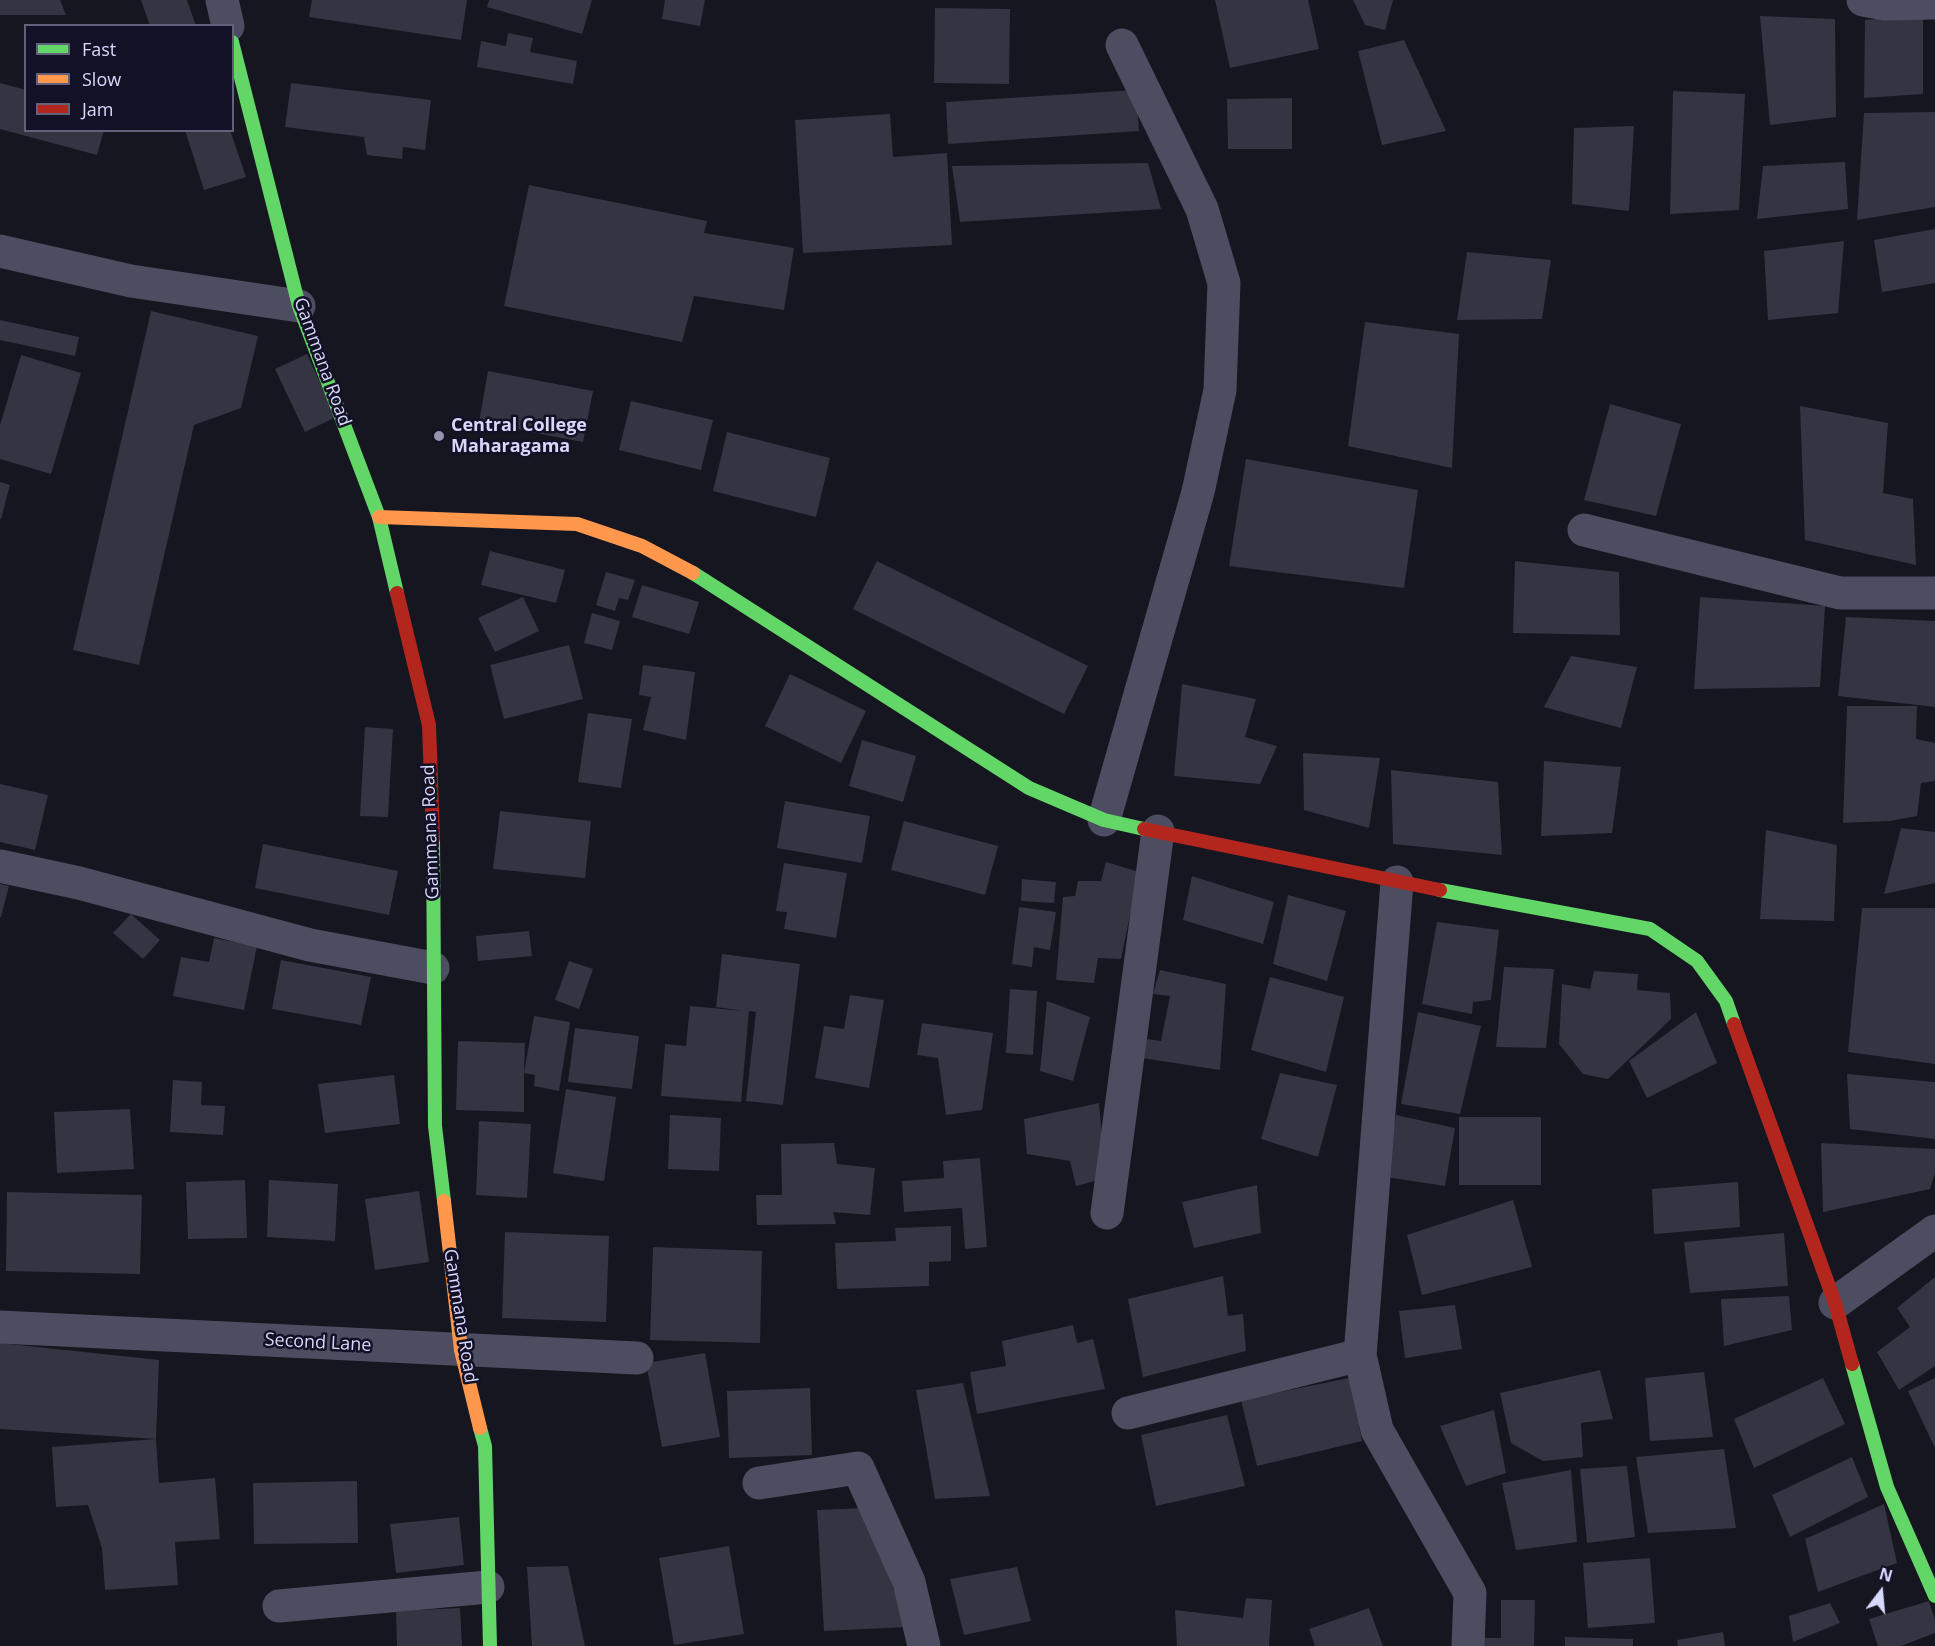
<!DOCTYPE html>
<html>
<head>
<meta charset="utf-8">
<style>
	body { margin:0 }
	#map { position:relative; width:1935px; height:1646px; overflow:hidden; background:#161620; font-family:"Open Sans",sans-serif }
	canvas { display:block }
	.legend { position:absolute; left:24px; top:24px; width:210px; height:108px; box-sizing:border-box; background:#121125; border:2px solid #61617b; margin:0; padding:8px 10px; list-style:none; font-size:18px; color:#d8d8fc }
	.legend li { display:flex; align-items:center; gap:12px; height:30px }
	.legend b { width:30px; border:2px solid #61617b }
	.north { position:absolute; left:1851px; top:1562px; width:60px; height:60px; -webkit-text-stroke:4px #121125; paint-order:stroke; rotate:16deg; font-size:16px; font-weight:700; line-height:24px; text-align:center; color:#d8d8fc }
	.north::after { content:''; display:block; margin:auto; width:21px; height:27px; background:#d8d8fc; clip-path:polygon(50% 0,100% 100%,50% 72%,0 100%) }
</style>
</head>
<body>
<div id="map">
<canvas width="1935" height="1646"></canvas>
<ul class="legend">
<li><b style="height:8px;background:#63d668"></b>Fast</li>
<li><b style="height:8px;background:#ff974d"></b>Slow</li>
<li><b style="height:8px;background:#b3261e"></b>Jam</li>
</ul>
<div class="north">N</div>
</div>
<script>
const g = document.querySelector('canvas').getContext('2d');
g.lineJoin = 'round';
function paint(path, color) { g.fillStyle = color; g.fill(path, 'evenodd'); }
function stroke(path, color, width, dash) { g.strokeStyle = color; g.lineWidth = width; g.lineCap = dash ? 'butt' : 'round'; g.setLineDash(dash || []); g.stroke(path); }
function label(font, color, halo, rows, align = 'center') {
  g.font = font + ' "Open Sans",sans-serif'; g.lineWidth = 5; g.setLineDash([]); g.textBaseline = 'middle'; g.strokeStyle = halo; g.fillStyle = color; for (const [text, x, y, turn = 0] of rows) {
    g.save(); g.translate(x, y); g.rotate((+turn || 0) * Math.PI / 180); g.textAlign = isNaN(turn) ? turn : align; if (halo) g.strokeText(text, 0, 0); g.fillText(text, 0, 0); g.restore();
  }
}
paint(new Path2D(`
	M0,0h60l6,15h-66z
	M141,0h46l9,26h-46z
	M312,0h155l-6,40 -152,-23z
	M489,0h103l-10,34 -95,-27z
	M665,0h40l-5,26 -38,-7z
	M1215,0h93l11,49 -89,19z
	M1353,0h40l-8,30 -20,-5z
	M935,8l75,1 -1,75 -75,-1z
	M1923,15v79l-59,4 1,-78z
	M1760,16l75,3 1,98 -66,8z
	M508,33l25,5 -3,14 47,9 -4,23 -96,-17 4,-26 25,5z
	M1404,40l42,91 -64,14 -24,-94z
	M0,83l26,7v40h78l-7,25 -97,-26z
	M291,83l140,17 -6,50 -22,-3 -1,12 -35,-4 -3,-18 -79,-10z
	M1136,90l3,41 -191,13 -2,-42z
	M1673,91l72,3 -6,116 -69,4z
	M1292,98v51h-64l-1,-50z
	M1935,112v95l-78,13 7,-107z
	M890,114l3,43 54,-4 5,92 -149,8 -8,-133z
	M1634,126l-5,85 -57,-7 2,-76z
	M185,130h45l16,47 -42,13z
	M1845,162l3,47 -91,10 6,-53z
	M1148,163l13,46 -201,13 -8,-56z
	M529,185l178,36 -3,12 90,15 -10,62 -90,-14 -12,46 -178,-36z
	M1935,229v54l-53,9 -8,-52z
	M1844,241l-6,72 -70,7 -4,-69z
	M1467,252l84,8 -9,59 -85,1z
	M151,311l107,25 -17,72 -47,17 -55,240 -66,-15z
	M0,320l79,17 -4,19 -75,-16z
	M1365,322l94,12 -7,134 -104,-22z
	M307,354l29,63 -31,15 -30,-63z
	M21,355l60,18 -30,101 -51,-15v-34z
	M488,371l105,20 -10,51 -104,-20z
	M631,401l82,19 -12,50 -82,-20z
	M1610,404l71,20 -25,92 -72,-16z
	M1800,406l88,17 -5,70 30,6 3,66 -111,-25z
	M727,432l103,26 -14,59 -103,-26z
	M1246,459l172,31 -14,98 -175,-22z
	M0,482l10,3 -9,34h-1z
	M490,551l75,19 -9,33 -75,-18z
	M877,561l211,105 -24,48 -211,-105z
	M1515,561l104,11 1,63 -107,-2z
	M606,572l29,8 -7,20 -9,-2 -4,13 -19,-6z
	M642,585l57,17 -10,32 -57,-17z
	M523,597l16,34 -44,21 -17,-34z
	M1700,597l125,9 -5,81 -126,2z
	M592,613l28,8 -8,29 -28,-7z
	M1846,617l89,4v86l-97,-11z
	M569,645l14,54 -79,20 -14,-54z
	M1571,656l66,11 -16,61 -77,-21z
	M643,665l52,7 -9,68 -43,-10 8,-33 -12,-2z
	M790,674l76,37 -25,52 -76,-37z
	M1182,684l74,15 -11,38 32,9 -17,38 -86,-8z
	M1847,706h70l-1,33 19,4v38l-14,2 -4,33 -27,5 -47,2z
	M588,713l44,6 -11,69 -43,-6z
	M365,727l28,2 -5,88 -28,-1z
	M862,740l54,16 -13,46 -54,-16z
	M1303,753l77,5 -11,70 -65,-18z
	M1544,761l77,6 -9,66 -71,3z
	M1391,770l107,12 4,73 -109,-11z
	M0,784l48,11 -13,55 -35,-8z
	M785,801l85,15 -8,47 -85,-15z
	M500,811l91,10 -6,57 -92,-9z
	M904,821l94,25 -13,49 -94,-25z
	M1901,828l34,4v51l-51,11z
	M1766,830l71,15 -3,76 -74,-2z
	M263,844l135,27 -9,44 -134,-27z
	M1106,862l33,10 -18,87 -23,-1 -4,25 -38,-3 7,-83 12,-1 3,-15h23z
	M784,863l63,10 -11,65 -52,-9 3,-17 -11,-1z
	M1192,876l82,26 -11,42 -80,-24z
	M1022,879l34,3 -2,21 -33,-2z
	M0,884l9,2 -8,31h-1z
	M1288,895l58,16 -19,70 -54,-17z
	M1019,907l37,5 -6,38 -16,-3 -2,20 -20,-3z
	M1862,908h73v156l-87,-12z
	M131,914l29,26 -17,19 -30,-26z
	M1437,922l62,8 -8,70 -18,2 -1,12 -50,-10z
	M529,931l3,25 -54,5 -2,-25z
	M214,938l43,8 -13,64 -71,-14 8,-39 28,5z
	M722,954l78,10 -17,141 -37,-4 10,-89 -7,-1 -8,91 -80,-6 4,-52 21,2 4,-40 54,5 -28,-4z
	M281,960l90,17 -10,48 -89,-16z
	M569,961l24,8 -14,40 -24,-9z
	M1504,967l50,2 -8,79 -50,-1z
	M1160,970l66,14 -6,86 -78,-12 5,-19 14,2 9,-45 -17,-2z
	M1594,971l44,3 -1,16 33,3 1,26 -63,60 -25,-5 -24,-30 3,-60 28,5z
	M1270,977l74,20 -18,75 -75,-22z
	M1010,989l27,2 -4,64 -27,-2z
	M850,995l34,5 -15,88 -54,-10 9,-52 20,3z
	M1047,1001l43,16 -17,64 -33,-10z
	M1418,1012l63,14 -21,88 -59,-10z
	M1696,1012l21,51 -70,35 -18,-37z
	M534,1016l36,6 -11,69 -25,-5 1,-11 -11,-2v39l-68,-2 2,-69 67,2 -1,30z
	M922,1023l71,10 -11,77 -36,5 -8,-57 -21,-3z
	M575,1028l64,8 -7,53 -64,-7z
	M1280,1073l57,12 -19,72 -57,-18z
	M1847,1074l88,8v57l-85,-10z
	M394,1075l6,49 -75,9 -7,-49z
	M173,1080l29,2 -1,23 24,1 -2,29 -53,-3z
	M566,1089l50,8 -12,84 -51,-8z
	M1099,1103l7,75 -30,8 -6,-25 -43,-7 -3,-35z
	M130,1109l4,60 -77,4 -3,-61z
	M670,1115l51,3 -2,53 -51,-2z
	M1396,1115l59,13 -10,58 -59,-9z
	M1459,1117h82v68h-82z
	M479,1121l52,3 -4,74 -51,-3z
	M834,1143l3,21 38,4 -5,47 -37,-3 3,12 -79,1 -1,-30h26l-1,-51z
	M1821,1143l114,6v24l-5,16 -107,23z
	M980,1158l7,89 -22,2 -3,-41 -58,4 -2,-31 42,-3 -1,-17z
	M245,1180l2,58 -59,1 -2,-57z
	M269,1180l69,4 -3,57 -68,-4z
	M1738,1182l2,45 -86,7 -2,-45z
	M1257,1185l4,48 -67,15 -12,-46z
	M419,1191l10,71 -54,8 -10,-71z
	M7,1192l135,3 -2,79 -134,-3z
	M1513,1200l19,67 -110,28 -15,-60z
	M951,1226v35l-22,1v24l-92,3 -2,-46 61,-2 -1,-13z
	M505,1232l104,4 -3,86 -104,-4z
	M1784,1233l4,53 -98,7 -6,-51z
	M653,1247l109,4 -2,92 -110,-3z
	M1223,1276l5,40 15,-2 3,37 -103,26 -15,-78z
	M1935,1277v89l-36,24 -22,-38 33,-25 -13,-19z
	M1789,1296l3,34 -68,16 -3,-47z
	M1455,1305l7,44 -57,9 -6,-47z
	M1073,1325l4,18 16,-4 12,50 -128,25 -7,-42 36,-6 -4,-25z
	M0,1343l159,17 -3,79 3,44 56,-5 5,61 -45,3 3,43 -73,5 -3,-42 -14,-43 -32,2 -4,-60 104,-8 -156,-10z
	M705,1353l15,84 -58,10 -16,-84z
	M1600,1370l13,49 -32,4 2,34 -40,4 -32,-18 -11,-50z
	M1704,1372l9,65 -63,4 -5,-63z
	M1349,1378l13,63 -105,25 -16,-66z
	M1823,1378l22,46 -91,44 -20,-49z
	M1935,1378v70l-27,-57z
	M963,1383l27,113 -55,3 -19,-109z
	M810,1388l2,67 -83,3 -2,-67z
	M1494,1410l12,63 -40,13 -26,-60z
	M1227,1415l18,71 -89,20 -15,-71z
	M1724,1449l12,79 -88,5 -12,-76z
	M1852,1457l16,40 -78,40 -18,-42z
	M1627,1466l8,71 -48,6 -7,-74z
	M1571,1470l6,72 -61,8 -14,-67z
	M357,1481l1,62 -104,1 -1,-61z
	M1884,1504l13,59 -79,29 -13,-53z
	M865,1508l42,119 -83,4 -7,-121z
	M459,1517l5,48 -68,8 -6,-49z
	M729,1546l15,88 -70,11 -15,-87z
	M1650,1558l5,65 -67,5 -5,-65z
	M568,1566l17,80h-53l-5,-79z
	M1017,1567l14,54 -67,14 -14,-56z
	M1246,1598l26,2 -3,46h-92l-2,-36 68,8z
	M1501,1600h34l-1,46h-58v-8h25z
	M1929,1601l6,19v13l-34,13h-23l-9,-27z
	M1830,1603l10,20 -47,19 -4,-26z
	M460,1608l2,38h-65l-1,-35z
	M1369,1608l14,38h-68l-6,-17z
	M1723,1632l2,14h-47l-1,-6z
	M1565,1637l68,2v7h-68z`), '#343442');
stroke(new Path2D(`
	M222,0l6,26
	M1863,0l22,4 50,-1
	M0,251l131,30 168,25
	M1584,530l256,63h95
	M1104,820l94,-328 22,-102 4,-107 -22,-74 -80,-164
	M0,866l79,17 231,62 123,23
	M1397,882l-37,473 17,75 93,163 -2,53
	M1107,1213l51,-382
	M1835,1303l100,-72
	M0,1327l637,31
	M1128,1413l232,-58
	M759,1483l99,-15 51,114 15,64
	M279,1606l209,-19`), '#4c4d60', 33);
stroke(new Path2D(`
	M232,42l67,264 80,211 18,76
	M693,573l336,215 75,32 40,9
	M433,839l2,287 9,75
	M1440,890l210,39 47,32 29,40 8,23
	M1852,1364l35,123 48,109
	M480,1428l5,18 5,200`), '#63d668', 14);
stroke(new Path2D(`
	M379,517l198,7 65,22 51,27
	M444,1201l17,149 19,78`), '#ff974d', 14);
stroke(new Path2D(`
	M397,593l32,132 4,114
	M1144,829l296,61
	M1734,1024l101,279 17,61`), '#b3261e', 14);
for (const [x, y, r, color] of [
	[439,436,6,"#9494af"]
]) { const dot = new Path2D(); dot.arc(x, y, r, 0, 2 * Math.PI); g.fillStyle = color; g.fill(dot); stroke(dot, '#121125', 2); }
label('18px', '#d8d8fc', '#121125', [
	["Gammana Road",322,362,70],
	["Gammana Road",431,832,-92],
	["Gammana Road",460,1316,81],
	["Second Lane",318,1343,3]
]);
label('bold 18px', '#d8d8fc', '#121125', [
	["Central College",451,426],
	["Maharagama",451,447]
], 'left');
</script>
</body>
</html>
